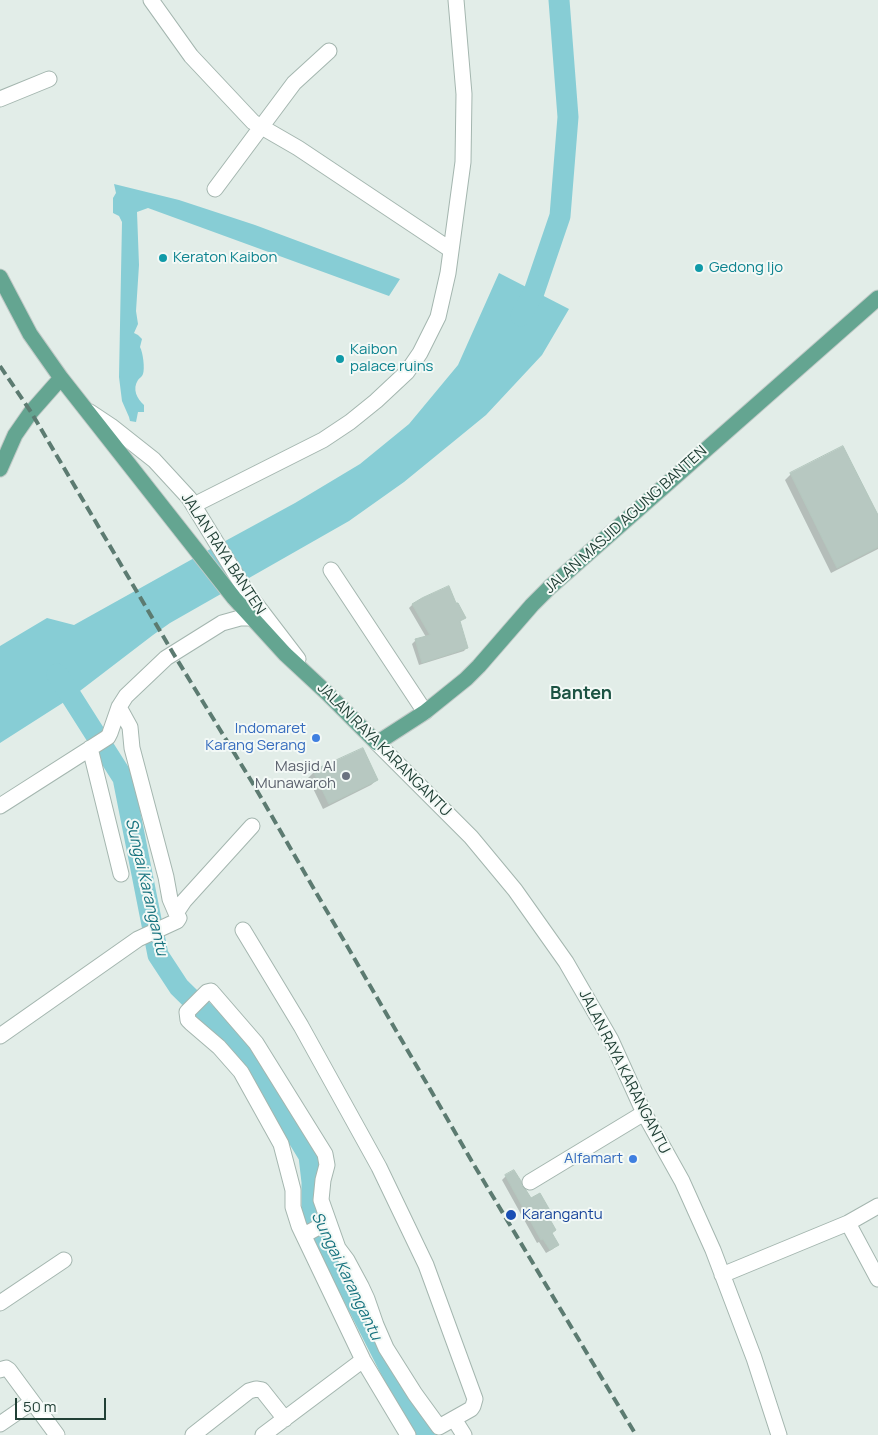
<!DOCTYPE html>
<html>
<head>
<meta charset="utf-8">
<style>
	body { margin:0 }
	#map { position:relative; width:878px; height:1435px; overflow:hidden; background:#e2ede8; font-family:Manrope,sans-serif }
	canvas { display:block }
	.scale { position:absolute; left:15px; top:1398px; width:91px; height:22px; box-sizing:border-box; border:2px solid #214036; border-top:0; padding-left:6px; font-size:15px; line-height:18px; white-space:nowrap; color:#214036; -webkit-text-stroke:4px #f3f9f6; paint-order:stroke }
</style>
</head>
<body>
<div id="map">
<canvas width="878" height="1435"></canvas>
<div class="scale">50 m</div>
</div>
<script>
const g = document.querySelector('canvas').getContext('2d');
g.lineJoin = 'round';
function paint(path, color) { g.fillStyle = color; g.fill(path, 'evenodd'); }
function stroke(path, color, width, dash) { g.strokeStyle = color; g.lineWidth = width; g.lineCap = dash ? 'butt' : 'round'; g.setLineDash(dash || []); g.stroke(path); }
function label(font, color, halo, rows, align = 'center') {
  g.font = font + ' Manrope,sans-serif'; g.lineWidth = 4; g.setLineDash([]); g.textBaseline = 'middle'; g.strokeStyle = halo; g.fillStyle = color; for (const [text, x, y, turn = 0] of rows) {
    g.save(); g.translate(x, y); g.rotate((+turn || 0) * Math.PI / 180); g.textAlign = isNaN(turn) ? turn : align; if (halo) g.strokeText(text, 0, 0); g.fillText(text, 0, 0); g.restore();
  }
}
paint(new Path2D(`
	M114,184l65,16 76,25 145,54 -11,17 -241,-88 -11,4 2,53 -3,46 2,13 -4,9 4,2 4,4 -2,8c3,5 5,22 3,27 -1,3 -4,4 -5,6 -6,9 -1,19 6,25v7h-6l-2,10 -6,-1 -1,-4 -7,-16 -3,-24 3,-155 -3,-6 -6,-3v-15l3,-5z
	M499,273l70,36 -27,46 -56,60 -82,67 -55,39 -179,102 -17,12 -81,62 -72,46v-97l47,-28 27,7 131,-73 90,-49 65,-39 49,-40 49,-59z`), '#87cdd5');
paint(new Path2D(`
	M843,448l35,67v34l-47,24 -46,-93 6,-6z
	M413,604l42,1 9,13 -5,4 8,25 -3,4 -45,14 -7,-21 4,-4 10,-3 -17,-29z
	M314,772l63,8 -6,5 -48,24 -15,-31z
	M506,1176l15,11 9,13 17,17 4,17 6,11 -4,4 -7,4 -7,-11 -2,1 -35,-63z`), '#0003');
stroke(new Path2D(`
	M521,316l13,-24 26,-76 8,-99 -9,-117
	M57,674l66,104 35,177 21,32 68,67 62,102 3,26v33l103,203 12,17`), '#87cdd5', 21);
const building = new Path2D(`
	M843,446l35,69v32l-41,21 -47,-95z
	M449,586l7,17h2l8,15 -6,3 8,27 -46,15 -7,-24 15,-4 -18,-31 10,-6z
	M363,748l15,32 -49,24 -16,-33z
	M514,1170l7,11 1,5 4,4 5,8 9,-5 12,21 -4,2 8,14 -4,3 7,12 -9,5 -7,-11 -2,1 -36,-65z`);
paint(building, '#b7c8c1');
stroke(building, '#b4c7be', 1);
const minor = new Path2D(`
	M151,0l40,56 62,66 45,26 153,102
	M0,99l49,-20
	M215,189l79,-106 35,-32
	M90,412l21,14 43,34 35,38 57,93 52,68
	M194,505l129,-65 27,-18 26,-21 31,-29 13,-19 18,-36 10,-44 15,-111 1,-68 -8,-94
	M331,570l94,142
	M119,707l11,20 2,21 34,129 4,22 6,14
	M377,743l94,94 44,53 51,72 45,78 33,73 38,68 31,69 41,108 25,77
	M90,748l31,126
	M0,806l108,-69 2,-4 9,-26 7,-11 40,-38 56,-35 18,-5h11
	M243,930l58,96 78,141 47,98 49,134 -2,7 -2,3 -32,18 -24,-33 -29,-46 -10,-23 -9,-26 -6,-13 -14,-26 -9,-12 -17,-48 2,-20 4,-15 -2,-11 -69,-111 -45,-52 -4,1 -20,20 1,8 3,3 28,24 22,25 40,72 12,46v17l6,19 64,134 45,75
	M0,1036l138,-97 39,-18 2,-3 -3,-5 8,-12 68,-75
	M530,1182l114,-69
	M848,1223l30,56
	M304,1235l24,-13
	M722,1275l126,-52 30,-17
	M0,1303l64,-43
	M0,1370l6,-2 3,2 48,65
	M454,1419l10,16
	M0,1424l32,-22
	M193,1435l56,-44 7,-2 6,1 23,29
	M263,1435l100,-75`);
const major = new Path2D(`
	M0,277l30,57 31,44 173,220 51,56 42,39 50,50 48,-31 41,-33 13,-13 53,-61 18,-18 328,-289
	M0,469l15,-34 16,-23 30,-34`);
stroke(minor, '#a4b6af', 17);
stroke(major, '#c1cac7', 17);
stroke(minor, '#fff', 15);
stroke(major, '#64a591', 15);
stroke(new Path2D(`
	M0,366l31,46 142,241 79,129 222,383 162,270`), '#5c7b71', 4, [10, 5]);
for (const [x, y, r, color] of [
	[163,258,5,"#0f9aa8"],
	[699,268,5,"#0f9aa8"],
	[340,359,5,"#0f9aa8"],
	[316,738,5,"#3f7fe0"],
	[346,776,5,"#6b7280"],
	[633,1159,5,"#3f7fe0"],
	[511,1215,6,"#1a4fb4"]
]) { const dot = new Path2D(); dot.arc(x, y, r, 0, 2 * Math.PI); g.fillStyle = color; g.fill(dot); stroke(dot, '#f3f9f6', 2); }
label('15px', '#0d838f', '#f3f9f6', [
	["Keraton Kaibon",173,258],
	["Gedong Ijo",709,268],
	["Kaibon",350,350],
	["palace ruins",350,367]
], 'left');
label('15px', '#214036', '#f3f9f6', [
	["JALAN MASJID AGUNG BANTEN",626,520,-42],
	["JALAN RAYA BANTEN",223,554,57],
	["JALAN RAYA KARANGANTU",384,750,45],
	["JALAN RAYA KARANGANTU",624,1072,63]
]);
label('15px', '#366cbe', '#f3f9f6', [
	["Indomaret",306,729],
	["Karang Serang",306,746],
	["Alfamart",623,1159]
], 'right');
label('15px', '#5b616d', '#f3f9f6', [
	["Masjid Al",336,767],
	["Munawaroh",336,784]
], 'right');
label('15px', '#164399', '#f3f9f6', [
	["Karangantu",522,1215]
], 'left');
label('italic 16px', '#17737f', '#f3f9f6', [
	["Sungai Karangantu",146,887,77],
	["Sungai Karangantu",346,1276,64]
]);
label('bold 18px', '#1c5343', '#f3f9f6', [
	["Banten",581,694]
]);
</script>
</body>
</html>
